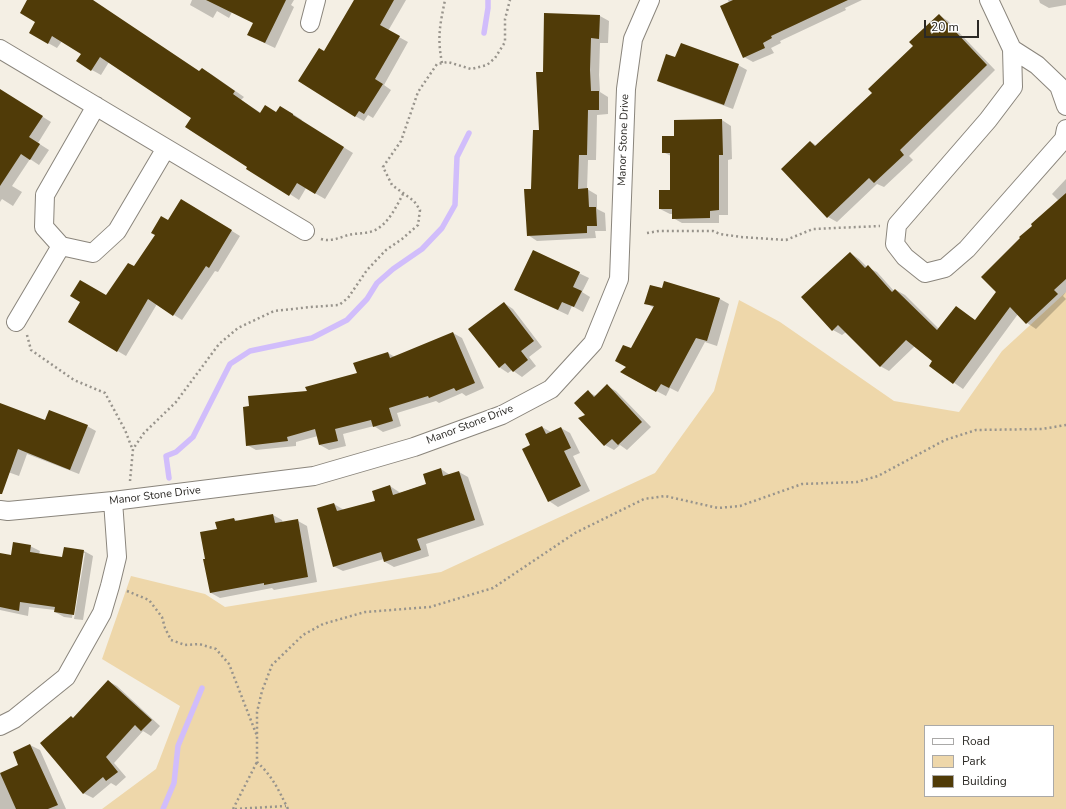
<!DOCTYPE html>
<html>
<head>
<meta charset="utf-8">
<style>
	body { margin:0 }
	#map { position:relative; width:1066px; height:809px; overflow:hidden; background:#f4efe4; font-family:"Nunito Sans",sans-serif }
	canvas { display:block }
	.legend { position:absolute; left:924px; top:725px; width:130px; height:72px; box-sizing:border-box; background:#fff; border:1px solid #aaa9a8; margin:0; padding:5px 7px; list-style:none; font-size:12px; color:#2b2925 }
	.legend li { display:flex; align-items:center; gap:8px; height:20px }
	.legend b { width:20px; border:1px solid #aaa9a8 }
	.scale { position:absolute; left:924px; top:20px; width:55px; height:18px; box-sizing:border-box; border:2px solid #2b2925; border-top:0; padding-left:5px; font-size:12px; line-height:14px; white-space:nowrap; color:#2b2925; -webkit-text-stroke:3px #fff; paint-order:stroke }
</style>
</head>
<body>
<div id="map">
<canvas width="1066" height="809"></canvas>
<ul class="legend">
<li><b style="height:5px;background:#fff"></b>Road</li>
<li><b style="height:11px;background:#eed7aa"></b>Park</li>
<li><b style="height:11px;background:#503b08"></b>Building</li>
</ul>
<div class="scale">20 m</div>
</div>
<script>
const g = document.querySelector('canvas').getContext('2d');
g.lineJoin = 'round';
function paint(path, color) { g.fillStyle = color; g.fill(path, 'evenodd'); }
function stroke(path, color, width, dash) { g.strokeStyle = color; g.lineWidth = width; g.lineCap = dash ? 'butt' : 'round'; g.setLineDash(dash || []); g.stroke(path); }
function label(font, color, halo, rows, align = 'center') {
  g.font = font + ' "Nunito Sans",sans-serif'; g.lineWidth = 4; g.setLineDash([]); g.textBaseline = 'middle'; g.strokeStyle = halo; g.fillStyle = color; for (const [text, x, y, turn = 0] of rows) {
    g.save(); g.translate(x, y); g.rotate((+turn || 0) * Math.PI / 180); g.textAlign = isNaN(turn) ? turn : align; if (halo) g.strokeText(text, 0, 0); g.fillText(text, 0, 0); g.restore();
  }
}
paint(new Path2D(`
	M1066,292v517h-964l54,-40 24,-63 -78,-47 29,-83 74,18 20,13 216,-35 214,-99 59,-82 25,-91 41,22 114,79 65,11 43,-61zM925,726h128v70h-128z`), '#eed7aa');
paint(new Path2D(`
	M29,0h58l113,72 2,-3 9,5 33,23 -3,3 20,13 29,-1 12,8 -1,1 52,32 -28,46 -19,-11 -7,12 -51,-33 -56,-49 -83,-56 -8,13 -9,-5 -10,-16 -20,-13 -5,7 -27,-15 7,-11z
	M192,0h102l-3,5 3,2 -19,41 -17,-8 -4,-17 -22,-11 -3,6 -12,-7 -4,7 -23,-13z
	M353,0h53l-18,31 20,11 -24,43 7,5 -18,28 -5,-3 -4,6 -9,-5 -30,-64 30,-51z
	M728,0h134l-17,8 1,2 -66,31 1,2 -10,5 3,5 -21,9 -9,-5z
	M1039,0h27v5l-17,3 -9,-5z
	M939,15l9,6 47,49 -86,86 4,4 -29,27 -7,-3 -40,38 -9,-5 -17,-75 6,4 57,-53z
	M600,16l9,5 -1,22h-8l-1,32 1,17 8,5v17l-11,1 -1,45h-8l-1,29 10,6v14l8,4 1,18h-11l1,7 -59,3 -9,-6 4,-45 8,-59 4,-59z
	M676,59l62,6 9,5 -14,39 -66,-24 -9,-5z
	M0,90l51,32 -13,21 11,7 -10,15 -9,-6 -18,27 10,6 -9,14 -11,-7 -2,3z
	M722,120l9,6 1,33 -4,1v55h-9v8h-37l-9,-5v-4h-3l-10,-5 11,-18v-35l-8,-4 12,-15z
	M1066,179v113l-3,4 3,3 -30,30 -9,-6 -9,-9 -55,75 -33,-23 4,-5 -19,-15 -26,25 -9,-5 -34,-34 -4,3 -9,-5 17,-77 9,6 8,8 10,5 17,19 2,-1 9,5 34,34 17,-22 20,14 83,-120 -7,-7z
	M190,205l50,31 -22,36 -3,-1 -33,49 -25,-16 -31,52 -57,-34 38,-25 27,-30 35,-46z
	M533,251l56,27 -7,14 8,5 -7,15 -11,-6 -4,9 -43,-20z
	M665,282l55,17 9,5 -12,42 -12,-4 -27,50 -8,-4 -4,8 -36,-19 -3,-10 4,-17 23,-42 -8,-5 17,-13z
	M504,303l9,6 29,38 -13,10 7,9 -14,11 -10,-7 -4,3 -9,-6z
	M453,333l9,5 22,50 -18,8 -4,-3 -23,10 -3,-2 -39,12 4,13 -18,6 -9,-6 -31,8 3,12 -17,4 -9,-5 -2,-9 -22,6v4l-40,4 -9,-5 61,-53 50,-18 30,-21 7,4z
	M607,386l9,5 35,36 -24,23 -7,-5 -6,5 -9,-5 -18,-29 1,-24 8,4z
	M0,404l45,17 42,5 9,5 -17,43 -52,-20 -8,22 -11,-4 -8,8z
	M542,427l9,5 10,-4 9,5 10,20 -7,3 17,35 -32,16 -9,-6 -18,-55z
	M441,469l9,6 9,-3 9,5 16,48 -58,19 3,12 -35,11 -9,-5 -1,-3 -41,12 -10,-5 1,-62 10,6 32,-9 14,-15 9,6 1,1 27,-9z
	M273,515l9,5 1,3 15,-2 9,5 10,56 -43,8 -2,-2 -52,10 -9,-5 -5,-33 12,-30 16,-11 4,2z
	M30,546l10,5 -1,3 24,4 21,-7 9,5 -10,64 -9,-1 11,-66h-3l-10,65 -8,-1 -9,-5v-2l-26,-3 -1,9 -28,-6v-56l12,2z
	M108,681l9,5 43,40 -9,10 -8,-5 -29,32 12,14 -10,9 -5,-3 -18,15 -10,-5 -9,-74z
	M30,745l10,5 26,59h-66v-35l20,-8z`), '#0003');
stroke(new Path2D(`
	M484,33l4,-25v-8
	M169,478l-3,-22 10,-4 17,-15 37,-73 20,-13 62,-13 35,-18 20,-21 10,-16 16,-14 29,-20 20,-21 13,-23 2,-48 12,-24
	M163,809l11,-26 4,-37 24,-58`), '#d1bdfb', 5.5);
paint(new Path2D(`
	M27,0h66l106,71 3,-3 33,23 -2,3 27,19 5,-8 11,7 4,-6 13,8v1l51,32 -29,47 -18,-11 -8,13 -43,-27 1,-2 -62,-40 6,-9 -91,-61 -9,14 -15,-10 5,-7 -29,-18 -4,8 -19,-11 6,-11 -15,-9z
	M206,0h80l-21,43 -18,-8 6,-12z
	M354,0h40l-14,25 20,11 -25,43 8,5 -19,30 -5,-3 -4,6 -57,-36 21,-33 5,3z
	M733,0h115l-77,36 1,2 -9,5 2,5 -22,10 -23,-52z
	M544,13l56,2 -1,24 -8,-1 -1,32 1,21h8v19h-11l-1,45h-8l-1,34 10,-1 1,19h7l1,19h-10v7l-60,3 -3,-47h7l2,-59h6l-3,-58h7z
	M939,14l48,51 -87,85 4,5 -30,28 -5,-5 -42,40 -46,-49 29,-28 5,5 57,-53 -4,-4 45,-43 -4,-4z
	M681,43l58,21 -15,41 -67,-24 9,-27 9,3z
	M0,89l43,27 -14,21 11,7 -10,16 -9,-6 -21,32z
	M722,119l1,36h-4v55l-9,1v7l-38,1v-10h-13v-19h11v-37h-8v-17h12v-16z
	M1066,193v86l-12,11 4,4 -32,30 -16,-17 -57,77 -24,-18 3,-5 -26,-21 -26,27 -42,-42 -6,6 -31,-34 49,-45 15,16 3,-3 24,27 3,-3 42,41 19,-24 19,14 21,-28 -15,-15 39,-39 -1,-1 13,-11 -1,-2z
	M181,199l51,31 -23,38 -3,-2 -33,50 -25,-17 -31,53 -49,-30 12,-20 -10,-6 10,-16 26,15 22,-32 6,3 21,-31 -4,-2 10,-17 7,4z
	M533,250l47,22 -7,15 9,4 -8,16 -12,-5 -4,8 -44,-20z
	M664,281l56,17 -13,43 -11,-3 -27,50 -8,-4 -5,8 -36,-20 6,-5 -11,-6 8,-16 8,3 23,-42 -10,-2 6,-19 12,3z
	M504,302l30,39 -13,10 7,9 -15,12 -8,-9 -6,5 -31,-39z
	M453,332l22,51 -19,8 -2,-3 -25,10 -1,-2 -39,12 4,13 -20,6 -2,-7 -36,9 3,12 -19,4 -4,-16 -28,8 1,4 -42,5 -3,-39 6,-1 -1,-10 59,-5 -2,-4 52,-14 -4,-10 35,-11 2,6z
	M607,384l35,38 -24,23 -6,-6 -8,7 -26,-28 7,-3 -11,-12 14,-13 6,7z
	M0,403l45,17 4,-10 39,15 -18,45 -52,-21 -16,45h-2z
	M542,426l4,8 15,-7 10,21 -7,3 17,35 -33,16 -26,-53 8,-4 -5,-11z
	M441,468l2,8 16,-5 16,49 -58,19 4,11 -37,12 -3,-10 -48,15 -16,-59 17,-5 3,8 38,-10 -3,-10 18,-6 3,10 33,-11 -3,-10z
	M273,514l2,9 23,-4 10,58 -44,8v-2l-54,10 -7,-34h2l-5,-27 17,-3 -2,-7 19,-4 1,3z
	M13,542l18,3 -1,7 32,5 2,-10 20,3 -10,65 -20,-3 1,-5 -35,-5 -1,9 -19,-4v-54l11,2z
	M108,680l44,40 -11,11 -6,-6 -29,32 12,15 -12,9 -3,-4 -20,17 -43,-51 31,-27 2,2z
	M30,744l28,61 -10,4h-32l-16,-36 18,-8 -5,-13z`), '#503b08');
const minor = new Path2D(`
	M989,0l23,49 1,38 -25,33 -91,105 -2,19 10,13 20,16 20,-5 22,-19 97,-110 2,-10
	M310,23l6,-23
	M0,49l305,182
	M1012,49l25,16 22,21 7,20
	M96,106l-51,89 -1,32 17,19 32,7 24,-22 49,-83
	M16,322l45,-76
	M0,510l8,1 105,-10 201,-25 100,-29 88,-32 49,-26 42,-46 26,-64 7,-190 7,-50 17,-39
	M0,726l14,-7 52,-42 36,-64 8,-27 7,-29 -4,-56`);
stroke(minor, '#8a857c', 20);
stroke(new Path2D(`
	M442,63c-5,-26 -2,-38 3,-63
	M647,233l12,-2h54l7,3 21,3 45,3 27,-11 67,-3
	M321,239c9,3 18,-1 27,-4 8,-2 17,-1 25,-4 15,-6 23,-24 30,-37
	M27,335l4,15 43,30 31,13 20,37 7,18
	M130,481l3,-32 11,-16 32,-31 43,-58 19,-16 36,-17 37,-4 28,-2 9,-7 19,-28 19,-20 16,-11 16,-14 2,-15 -6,-9 -22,-16 -9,-18 18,-26 17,-49 19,-28 11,-2 23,7 16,-4 8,-7 10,-16v-23l5,-19
	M127,591l22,9 13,17 3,11 6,12 14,5 14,-1 17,5 13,15 28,72
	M233,809l24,-47
	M235,809l51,-3
	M288,809c-10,-20 -15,-32 -31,-47v-50l5,-21 10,-26 31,-30 20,-11 42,-12 65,-5 63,-19 82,-55 69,-34 21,-3 53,12 22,-2 62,-22 55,-2 21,-6 67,-36 31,-10 66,-1 24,-4`), '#98948c', 2.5, [2, 3]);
stroke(minor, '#fff', 18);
label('11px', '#2b2925', '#fff', [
	["Manor Stone Drive",624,140,-88],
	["Manor Stone Drive",470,425,-21],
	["Manor Stone Drive",155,496,-7]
]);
</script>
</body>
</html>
